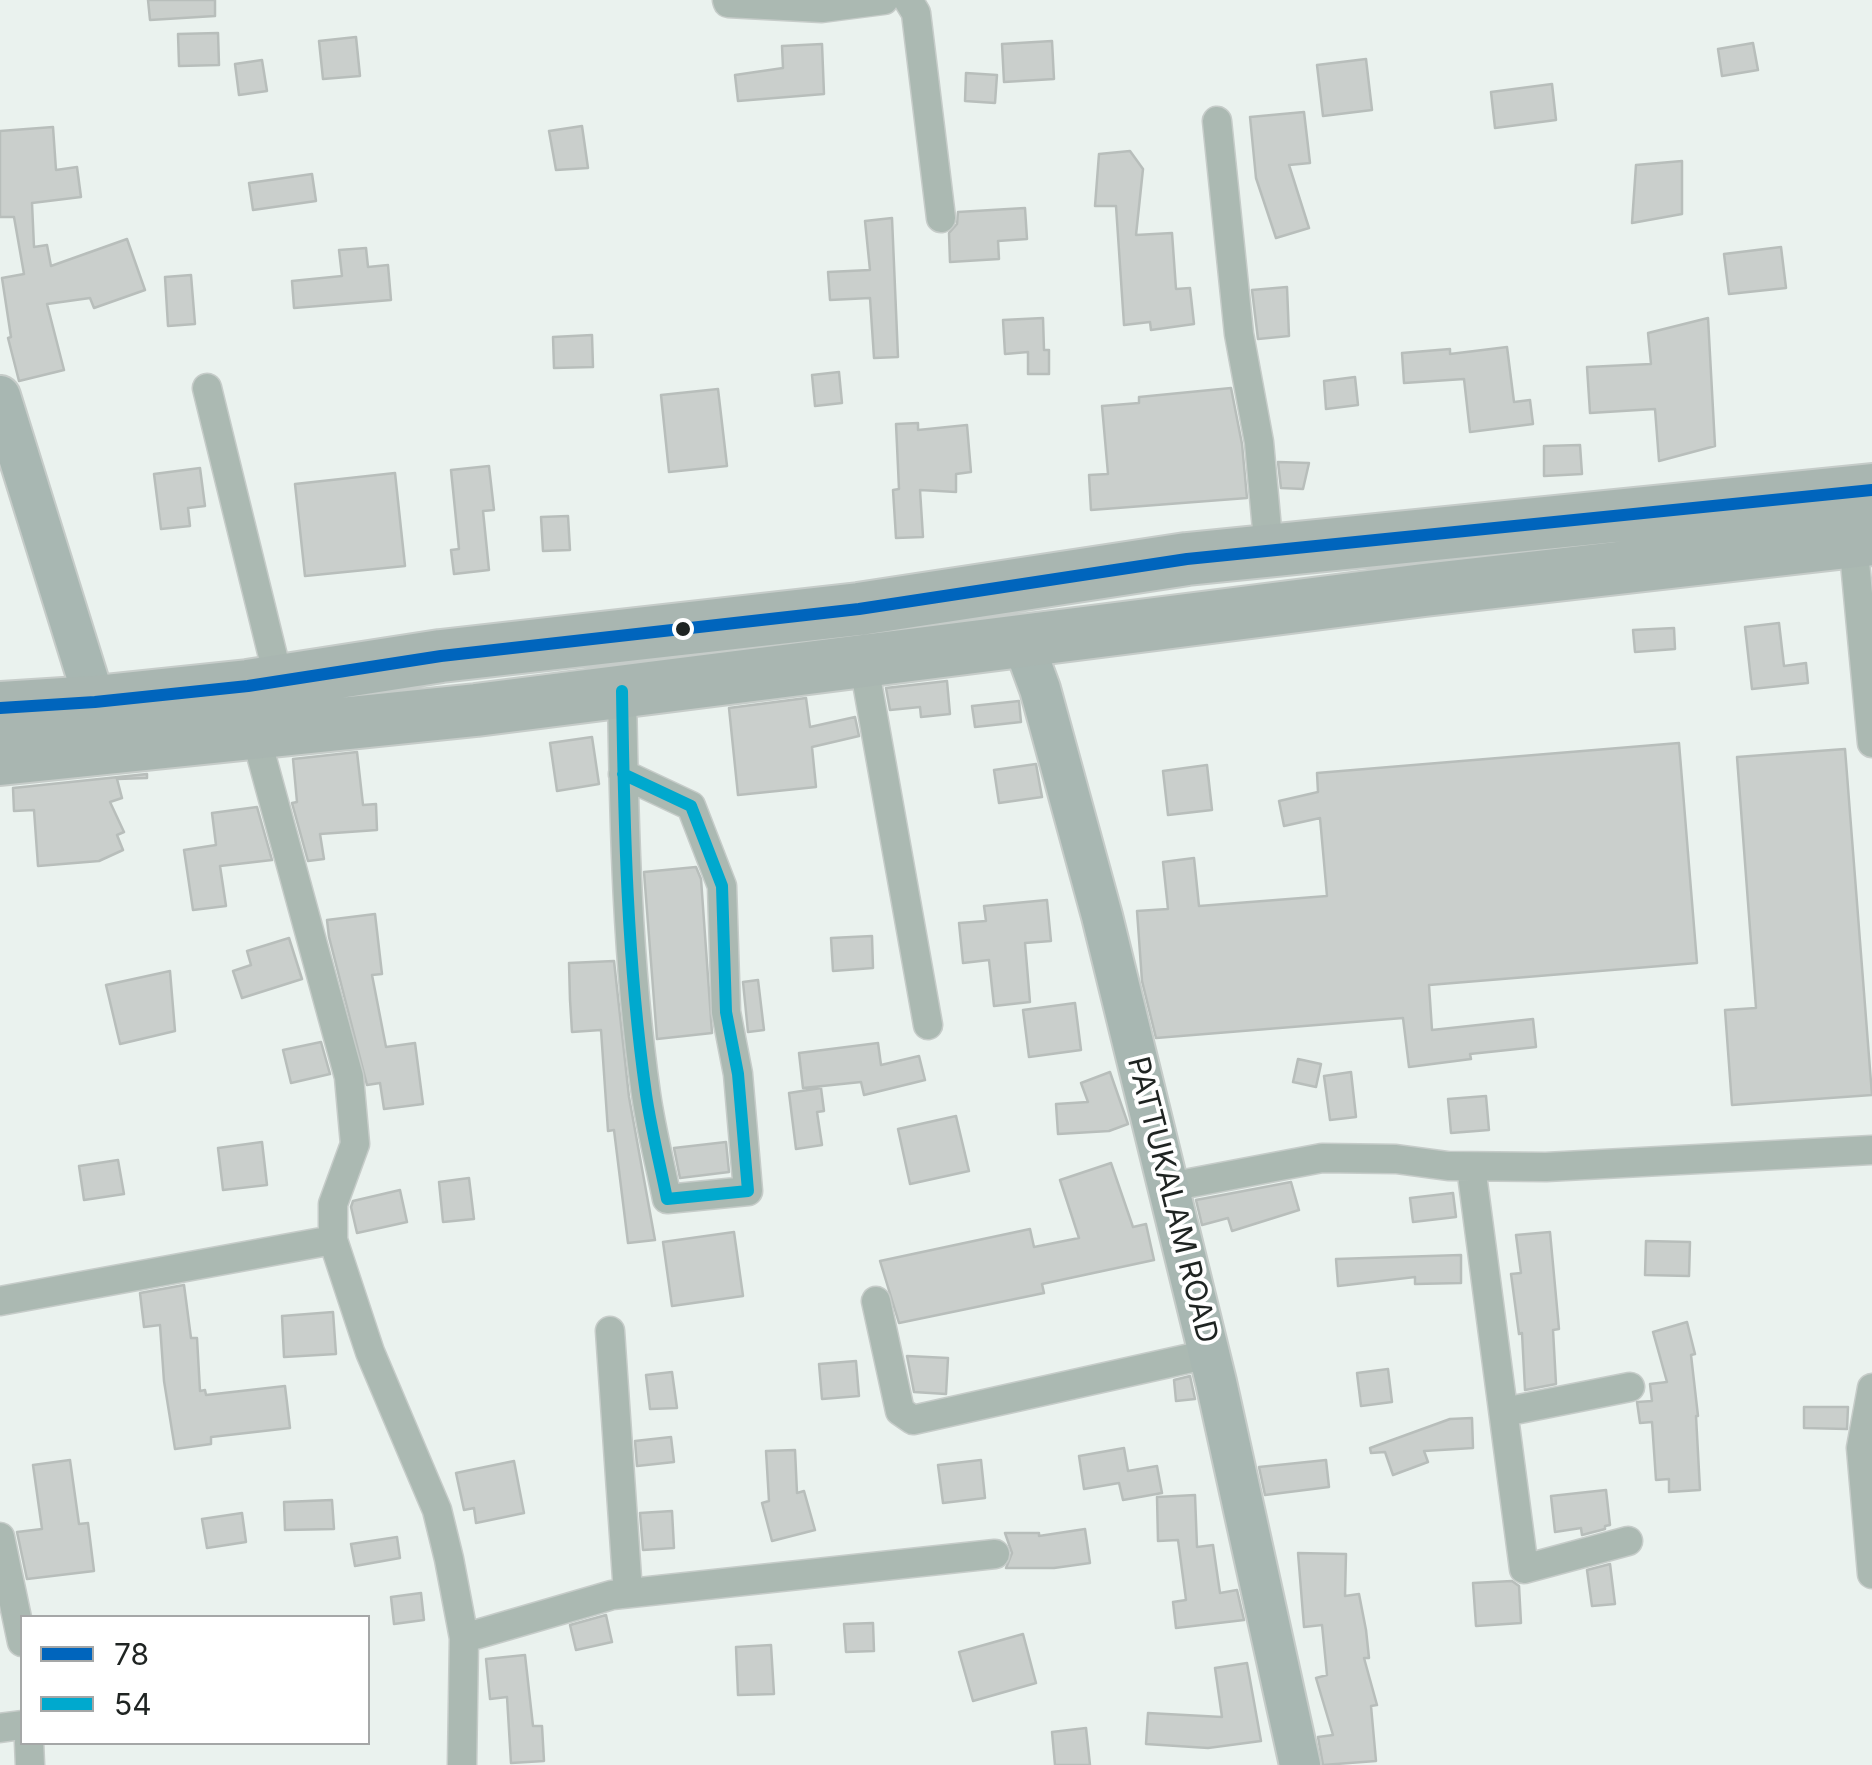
<!DOCTYPE html>
<html>
<head>
<meta charset="utf-8">
<style>
	body { margin:0 }
	#map { position:relative; width:1872px; height:1765px; overflow:hidden; background:#eaf2ee; font-family:Inter,sans-serif }
	canvas { display:block }
	.legend { position:absolute; left:20px; top:1615px; width:350px; height:130px; box-sizing:border-box; background:#fff; border:2px solid #a5a7a7; margin:0; padding:12px 18px; list-style:none; font-size:30px; color:#1f2422 }
	.legend li { display:flex; align-items:center; gap:20px; height:50px }
	.legend b { width:50px; border:2px solid #a5a7a7 }
</style>
</head>
<body>
<div id="map">
<canvas width="1872" height="1765"></canvas>
<ul class="legend">
<li><b style="height:12px;background:#0065bd"></b>78</li>
<li><b style="height:12px;background:#00a9ce"></b>54</li>
</ul>
</div>
<script>
const g = document.querySelector('canvas').getContext('2d');
g.lineJoin = 'round';
function paint(path, color) { g.fillStyle = color; g.fill(path, 'evenodd'); }
function stroke(path, color, width, dash) { g.strokeStyle = color; g.lineWidth = width; g.lineCap = dash ? 'butt' : 'round'; g.setLineDash(dash || []); g.stroke(path); }
function label(font, color, halo, rows, align = 'center') {
  g.font = font + ' Inter,sans-serif'; g.lineWidth = 8; g.setLineDash([]); g.textBaseline = 'middle'; g.strokeStyle = halo; g.fillStyle = color; for (const [text, x, y, turn = 0] of rows) {
    g.save(); g.translate(x, y); g.rotate((+turn || 0) * Math.PI / 180); g.textAlign = isNaN(turn) ? turn : align; if (halo) g.strokeText(text, 0, 0); g.fillText(text, 0, 0); g.restore();
  }
}
const building = new Path2D(`
	M148,0h67v16l-65,4z
	M218,33l1,32 -40,1 -1,-32z
	M356,37l4,39 -37,3 -4,-38z
	M1052,41l2,38 -50,3 -2,-38z
	M1753,43l5,27 -36,6 -4,-27z
	M822,44l2,50 -86,7 -3,-26 48,-7 -1,-22z
	M1366,59l6,51 -49,6 -6,-51z
	M262,60l5,31 -28,4 -4,-31z
	M966,73l31,2 -2,28 -30,-2z
	M1552,84l4,36 -61,8 -4,-36z
	M1304,112l6,51 -21,2 20,63 -33,10 -20,-60 -6,-61z
	M582,126l6,42 -32,2 -7,-39z
	M53,127l3,43 21,-3 4,30 -49,6 2,44 13,-2 4,21 76,-27 18,51 -51,18 -4,-10 -43,6 17,66 -45,11 -11,-43 3,-1 -9,-59 22,-4 -10,-57h-14v-86z
	M1130,151l13,18 -7,66 36,-2 4,56 14,-1 4,36 -43,6 -1,-8 -26,3 -8,-119h-21l4,-52z
	M1682,161v53l-50,9 4,-58z
	M312,174l4,27 -63,9 -4,-27z
	M1025,208l2,31 -29,2 1,18 -49,3 -1,-29 8,-9 1,-12z
	M892,218l6,139 -24,1 -4,-60 -40,2 -2,-28 42,-2 -5,-49z
	M1781,247l5,41 -57,6 -5,-40z
	M366,248l2,19 20,-2 3,35 -97,8 -2,-27 50,-5 -3,-26z
	M191,275l4,49 -27,2 -3,-49z
	M1287,287l2,49 -31,3 -6,-49z
	M1043,318l1,32h5v24h-21v-22l-23,2 -2,-34z
	M1708,318l7,128 -56,15 -4,-52 -65,4 -3,-46 64,-3 -3,-31z
	M592,335l1,32 -39,1 -1,-31z
	M1507,347l7,55 16,-2 3,24 -63,8 -6,-53 -60,4 -2,-30 48,-4v5z
	M839,372l3,31 -27,3 -3,-31z
	M1355,377l3,28 -32,4 -2,-28z
	M1231,388l11,56 5,54 -156,12 -2,-35 19,-1 -6,-68 37,-3v-6z
	M718,389l9,77 -58,6 -8,-77z
	M918,423v7l49,-5 4,47 -15,2v18l-36,-2 3,47 -27,1 -3,-48 6,-1 -3,-65z
	M1580,445l2,29 -38,2v-30z
	M1278,462l31,1 -6,26 -22,-1z
	M489,466l5,44 -11,1 6,59 -35,4 -3,-24 8,-1 -8,-79z
	M200,468l5,38 -17,2 2,18 -29,3 -7,-55z
	M395,473l10,93 -100,10 -10,-92z
	M568,516l2,34 -27,1 -2,-34z
	M1779,623l5,43 22,-3 2,20 -56,6 -7,-62z
	M1674,628l1,21 -40,3 -2,-22z
	M947,681l3,33 -29,3 -1,-10 -30,3 -4,-22z
	M806,698l4,29 45,-10 4,19 -47,11 4,40 -78,8 -9,-87z
	M1019,701l2,21 -46,5 -3,-21z
	M592,737l7,47 -42,7 -7,-48z
	M1679,743l18,220 -268,22 3,45 101,-11 3,28 -66,7 1,5 -62,8 -6,-49 -247,20 -14,-57 -5,-70 31,-2 -5,-47 31,-4 5,48 128,-10 -7,-78 -36,8 -5,-25 39,-9 -1,-19z
	M1845,749l27,346 -140,10 -7,-95 31,-2 -19,-251z
	M357,752l6,53 13,-1 1,26 -57,4 4,25 -16,2 -16,-58 5,-1 -4,-43z
	M1036,764l6,33 -43,6 -5,-33z
	M1207,765l5,45 -44,5 -5,-44z
	M147,774v4l-30,1 5,19 -12,4 14,30 -7,3 6,15 -24,11 -61,5 -4,-56 -20,1 -1,-23z
	M257,807l15,53 -52,6 6,40 -33,4 -9,-60 32,-5 -4,-32z
	M696,867l5,12 11,154 -55,6 -13,-167z
	M1047,900l4,41 -26,2 5,59 -36,4 -5,-46 -26,3 -4,-40 27,-2 -2,-15z
	M375,914l7,60 -10,1 14,72 29,-4 8,61 -39,5 -4,-26 -13,2 -38,-148 -2,-17z
	M872,936l1,32 -40,3 -2,-33z
	M289,938l13,41 -60,19 -9,-27 18,-6 -4,-14z
	M614,961l15,136 26,143 -27,3 -14,-113 -6,1 -7,-101 -29,2 -2,-32 -1,-37z
	M170,971l5,60 -55,13 -14,-59z
	M758,980l6,50 -16,2 -5,-50z
	M1075,1003l6,47 -52,7 -6,-47z
	M321,1042l9,32 -39,9 -8,-33z
	M878,1043l3,22 38,-9 6,24 -61,15 -3,-13 -58,6 -4,-35z
	M1298,1059l23,5 -5,23 -23,-5z
	M1110,1072l18,52 -19,7 -51,3 -2,-30 32,-2 -7,-19z
	M1351,1072l5,45 -26,3 -6,-44z
	M821,1088l3,23 -7,1 5,33 -26,4 -7,-56z
	M1486,1096l3,34 -38,3 -3,-34z
	M956,1116l13,55 -59,13 -12,-55z
	M262,1142l5,43 -44,5 -5,-42z
	M726,1142l3,30 -49,6 -6,-30z
	M118,1160l6,34 -40,6 -5,-34z
	M1111,1163l22,64 13,-3 8,36 -112,24 2,9 -145,30 -19,-62 150,-32 4,18 45,-9 -19,-58z
	M469,1178l5,41 -31,3 -4,-40z
	M1291,1182l8,28 -67,21 -4,-13 -26,7 -6,-25z
	M400,1190l7,32 -50,11 -6,-26 2,-6z
	M1453,1193l3,24 -43,5 -3,-24z
	M734,1232l9,64 -71,10 -9,-64z
	M1550,1232l9,97 -6,1 3,54 -31,6 -3,-57 -3,1 -8,-60 10,-1 -5,-38z
	M1646,1241l44,1 -1,34 -44,-1z
	M1461,1255v28l-46,1v-7l-77,9 -2,-27z
	M184,1285l7,53h6l3,53 5,-1 1,5 79,-9 5,42 -79,9v7l-36,5 -11,-68 -4,-56 -16,2 -4,-34z
	M333,1312l3,42 -52,3 -2,-41z
	M1687,1322l8,32 -4,1 7,61h-2l4,74 -31,2v-13l-13,1 -4,-58 -12,1 -3,-21 15,-1 -2,-17 17,-2 -14,-50z
	M907,1356l41,2 -2,36 -32,-2z
	M856,1361l3,35 -37,3 -3,-35z
	M1388,1369l4,33 -31,4 -4,-33z
	M672,1372l5,36 -27,1 -4,-34z
	M1190,1376l5,23 -19,2 -2,-21z
	M1804,1407h44l-1,22 -43,-1z
	M1472,1418l1,30 -49,3 4,11 -35,13 -8,-23 -14,1 -1,-5 80,-29z
	M671,1437l3,25 -37,4 -2,-25z
	M1124,1448l4,23 29,-5 5,27 -39,7 -4,-17 -35,6 -5,-33z
	M795,1450l2,43 7,-2 11,39 -43,11 -10,-38 7,-2 -3,-50z
	M70,1460l9,64 9,-1 6,48 -67,8 -10,-47 25,-3 -9,-64z
	M981,1460l4,38 -42,5 -5,-38z
	M1326,1460l3,27 -64,8 -6,-28z
	M514,1461l10,52 -48,10 -2,-15 -10,2 -8,-37z
	M1606,1490l4,35 -5,1v3l-23,6 -1,-7 -26,4 -4,-36z
	M1195,1495l2,52 16,-2 7,48 17,-3 7,30 -68,8 -3,-26 13,-2 -8,-60 -20,1 -1,-44z
	M332,1500l2,29 -49,1 -1,-28z
	M672,1511l2,37 -31,2 -3,-37z
	M242,1513l4,29 -39,6 -5,-29z
	M1085,1529l5,34 -36,5h-48l6,-15 -7,-20h34v3z
	M397,1537l3,21 -45,8 -4,-22z
	M1298,1553l48,1 -1,42 14,-2 7,36 3,28h-5l13,47 -6,1 5,55 -53,4 -5,-28 15,-2 -17,-57 11,-3 -5,-50 -18,2z
	M1610,1564l5,40 -23,2 -5,-36z
	M1512,1581l7,5 2,37 -45,3 -3,-43z
	M421,1593l3,27 -30,4 -3,-27z
	M606,1615l6,27 -36,8 -6,-25z
	M873,1623l1,28 -28,1 -2,-28z
	M1023,1634l13,49 -63,18 -14,-49z
	M771,1645l3,49 -36,1 -2,-48z
	M525,1655l8,71h9l2,35 -33,2 -4,-66 -17,2 -4,-40z
	M1247,1663l14,78 -53,7 -62,-4 2,-31 74,4 -7,-49z
	M1086,1728l4,37h-35l-3,-33z`);
paint(building, '#cacfcc');
stroke(building, '#b8bebb', 2.5);
const street = new Path2D(`
	M727,0l1,3 94,5 62,-8
	M908,0l8,13 25,205
	M1217,121l22,213 20,108 10,109
	M207,388l72,293
	M1853,541l19,202
	M863,660l65,365
	M622,691c2,134 5,270 24,403 5,35 14,70 21,105l81,-8 -10,-117 -12,-62 -4,-126 -31,-80 -68,-32
	M255,733l94,344 6,67 -22,60v36l37,112 67,158 12,49 15,79 -2,127
	M1471,1167l53,402 104,-28
	M1169,1187l153,-29 74,1 52,7 98,1 326,-17
	M0,1301l333,-61
	M876,1301l24,110 13,9 296,-66
	M610,1331l18,262
	M1872,1388l-11,60 11,-1
	M1504,1412l126,-25
	M1861,1448l11,126
	M0,1537l22,105
	M464,1638l148,-43 383,-41
	M0,1728l22,-3
	M29,1742l1,23`);
const secondary = new Path2D(`
	M0,396l95,306
	M1022,640l18,49 62,227 114,466 84,383`);
const highway = new Path2D(`
	M0,708l95,-6 153,-16 193,-30 418,-47 328,-50 685,-69
	M0,759l476,-49 948,-120 448,-51`);
stroke(street, '#c6ccc9', 31);
stroke(secondary, '#c6ccc9', 44);
stroke(highway, '#c6ccc9', 56);
stroke(street, '#abb9b2', 28);
stroke(secondary, '#a8b7b2', 40);
stroke(highway, '#a9b6b1', 52);
stroke(new Path2D(`
	M0,708l95,-6 153,-16 193,-30 418,-47 328,-50 685,-69`), '#0065bd', 12);
stroke(new Path2D(`
	M622,691c2,134 5,270 24,403 5,35 14,70 21,105l81,-8 -10,-117 -12,-62 -4,-126 -31,-80 -68,-32`), '#00a9ce', 12);
for (const [x, y, r, color] of [
	[683,629,9,"#1f2422"]
]) { const dot = new Path2D(); dot.arc(x, y, r, 0, 2 * Math.PI); g.fillStyle = color; g.fill(dot); stroke(dot, '#fff', 4); }
label('30px', '#1f2422', '#fff', [
	["PATTUKALAM ROAD",1172,1200,76]
]);
</script>
</body>
</html>
